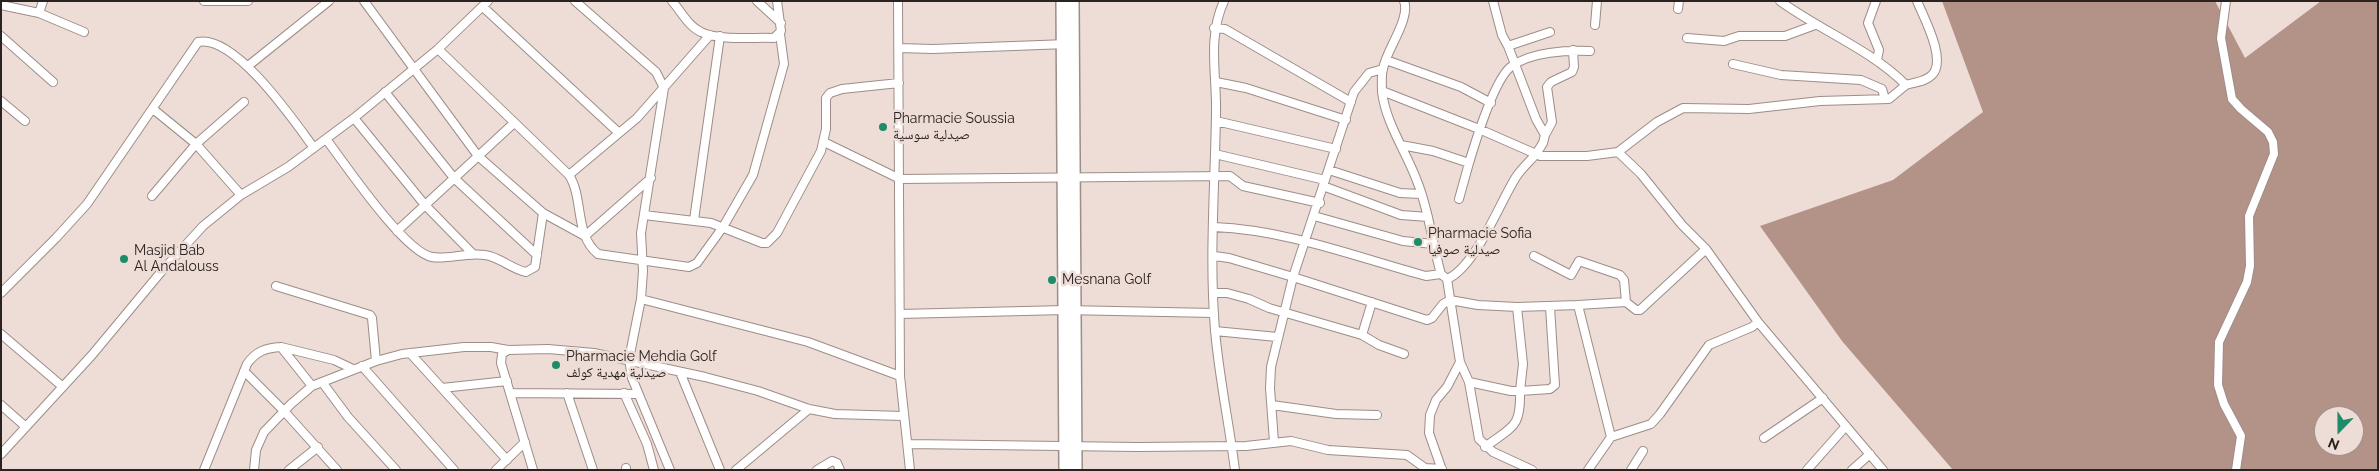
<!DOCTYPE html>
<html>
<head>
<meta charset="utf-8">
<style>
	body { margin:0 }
	#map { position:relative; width:2379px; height:471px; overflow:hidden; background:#eedcd6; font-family:Raleway,sans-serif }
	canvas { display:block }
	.frame { position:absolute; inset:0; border:2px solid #2a2321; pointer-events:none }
	.north { position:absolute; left:2314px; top:406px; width:50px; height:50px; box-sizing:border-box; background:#eedcd6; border:1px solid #a0928e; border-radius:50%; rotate:202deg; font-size:14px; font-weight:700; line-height:20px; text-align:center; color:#2a2321 }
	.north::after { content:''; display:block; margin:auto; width:18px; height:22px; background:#1e8b69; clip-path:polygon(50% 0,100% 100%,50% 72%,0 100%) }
</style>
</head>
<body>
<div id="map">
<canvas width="2379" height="471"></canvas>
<div class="frame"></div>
<div class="north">N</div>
</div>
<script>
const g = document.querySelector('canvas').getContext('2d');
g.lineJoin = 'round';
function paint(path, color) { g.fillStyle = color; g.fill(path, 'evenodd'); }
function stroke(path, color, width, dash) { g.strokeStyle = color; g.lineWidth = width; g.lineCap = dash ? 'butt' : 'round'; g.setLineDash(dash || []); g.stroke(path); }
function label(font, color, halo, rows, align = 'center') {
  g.font = font + ' Raleway,"Noto Naskh Arabic",sans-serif'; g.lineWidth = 5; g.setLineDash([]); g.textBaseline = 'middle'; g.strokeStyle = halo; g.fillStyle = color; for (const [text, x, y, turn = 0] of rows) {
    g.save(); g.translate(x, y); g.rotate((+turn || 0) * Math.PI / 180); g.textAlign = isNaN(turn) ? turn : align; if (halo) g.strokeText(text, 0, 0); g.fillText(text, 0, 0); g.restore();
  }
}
paint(new Path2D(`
	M1942,1h273l30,57 76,-57h57v469h-425l-111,-129 -82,-115 133,-46 90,-68zM2324,416h30v30h-30z`), '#b39288');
const minor = new Path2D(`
	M204,1h44
	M575,1l81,71 8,16 -23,145 2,38 -2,28 -12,60 3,19 38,92
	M672,1c9,10 16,25 29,31 18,9 53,5 73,6l7,-7 -4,-30
	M757,1l24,22
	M898,1l2,375 10,94
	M1224,1c-17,37 -7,74 -8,112 -1,72 -7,145 -1,217 4,47 14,93 20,140
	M1404,1c7,18 -18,49 -21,68 -2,7 -1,16 -1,23 4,32 24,59 35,89 12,29 15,62 24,93l6,5 13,83 9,20 10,57 14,13 39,18
	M1876,1l-8,22 11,27 -2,10
	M2226,1l-5,37 11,61 9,10 27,23 5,10 1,12 -25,62 1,50 -3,16 -28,60 -1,43 6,19 17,32 -5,34
	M1,5l38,8 45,19
	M483,7l136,126
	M1678,9l1,-8
	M39,13l4,-12
	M1595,25l2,-24
	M1214,28l11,1 126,73
	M1,36l52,46
	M1687,38l37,3 15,-5h46l30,-11
	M1508,46l42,-14
	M899,48l34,1 134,-5
	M438,49l131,126c15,23 5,60 29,79l91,13 8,-4 26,-36 30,-52 31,-111 -4,-30
	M1386,60l75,27 30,16
	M1733,64l48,11 80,5 21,9 3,10
	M248,66l81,-65
	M1383,69l-14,4 -15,19 -61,185 134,43 5,-2 11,-14 7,-4 28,5 39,2
	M1216,82l30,6 100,32
	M1906,85c9,-3 19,-3 26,-10 15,-15 -8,-57 -15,-74
	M1382,91l97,38 57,25 7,-11 2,-8 -9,-16 -28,-73 -6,-11 -9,-34
	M385,92l69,86 83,77
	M1,101l24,20
	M153,109l43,35 45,51
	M354,118l71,87 47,48
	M1216,121l120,28
	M1545,135l7,-13 -5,-35 4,-5 21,-10 2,-5 -1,-17
	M326,139c19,25 78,113 106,118 14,3 35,-5 53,-2 15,2 26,14 41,17l9,-5 8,-54 -65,-57 -114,-155
	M824,142l76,37 330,-3 13,10 77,17
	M1401,145l32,6 36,12c6,-20 26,-86 43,-97 19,-14 55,-16 78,-15
	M1618,152l39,-30 26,-14 66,1 71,-8 69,-2 17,-14c-36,-36 -85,-54 -126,-84
	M1215,154l110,26
	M1329,170l71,23 21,1
	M569,175l68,-57 73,-83
	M1323,186l78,29 27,2
	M152,196l44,-52 48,-42
	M1459,199l10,-36
	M543,213l42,23 66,-58
	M644,215l67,8 51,20h5l10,-10 44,-82 5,-22v-31l4,-5 12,-4 57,-6
	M1314,216l89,25 31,3
	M694,220l26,-184
	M1214,227c74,3 142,30 212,49l15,-2
	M397,231l117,-108
	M1214,256l15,2 64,19 -22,90 -1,21 4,54
	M1534,256l37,19 8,-14 41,14 4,5 2,22
	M1447,279c28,-11 53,-77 69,-102 5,-8 13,-15 20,-23l4,2h47l31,-4 23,22 41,51 24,24 52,73 125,148
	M276,286l94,29 2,3 4,43
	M1,293l55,-55 31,-34 111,-162c37,-8 96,79 116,106
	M1213,293h14l22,6 20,9 93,27 17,10 25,9
	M641,299l167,43 92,34
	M1578,305l48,-3 10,8h4l66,-61
	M900,314l165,-4 149,3
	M1215,331l62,6
	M1,334l62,53
	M1362,335l10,-33
	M281,347l53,13 19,9
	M508,350l-6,4 -1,9 32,107
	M410,353l97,107
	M362,366l92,104
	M244,371l40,40 53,59
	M680,372l40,98
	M322,382l26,35 48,53
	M1469,382l42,9h9l3,-27 -6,-57 61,-2 33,132 -23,33
	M442,388l65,-7
	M510,393l128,1
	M567,393l26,77
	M624,393l23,51 7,26
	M1,405l25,22
	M1272,405l64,9 41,1
	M1611,437l40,-13 9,-10 49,-69 43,-18 6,-5
	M1764,438l59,-40
	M909,444l228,3 109,-1 45,-5 37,9 79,5 18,13 17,1
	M1485,447c28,-21 36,-19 35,-56l30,-2 5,-4 -5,-78
	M1,454l91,-99 69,-83 42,-46 38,-31 47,-28 66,-49 84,-69 50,-48
	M626,468v2
	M204,470l43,-106c9,-13 19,-16 34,-17l31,39
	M254,470l2,-20 8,-18 27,-28 21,-18 64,-25 26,-7 62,-7h27l17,3 40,-1 46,4 111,24 53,14 51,18 26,5 68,2
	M289,470l29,-23
	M496,470l29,-28
	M736,470l73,-61
	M817,470l15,-9 5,2 3,7
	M1442,470l-13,-37 1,-18 6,-15 11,-13 13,-25
	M1631,470l12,-19
	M1807,470l39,-44
	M1852,470l18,-16`);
const secondary = new Path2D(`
	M1062,1l3,469
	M1073,1l3,469`);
stroke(minor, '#9d8d88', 10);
stroke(secondary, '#9d8d88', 14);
stroke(minor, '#fff', 8);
stroke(secondary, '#fff', 11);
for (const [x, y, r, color] of [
	[883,127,5,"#1e8b69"],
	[1418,242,5,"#1e8b69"],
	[124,259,5,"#1e8b69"],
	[1052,280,5,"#1e8b69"],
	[556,365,5,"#1e8b69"]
]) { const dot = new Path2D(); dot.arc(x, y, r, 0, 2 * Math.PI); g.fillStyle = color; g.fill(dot); stroke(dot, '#eedcd6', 2); }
label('14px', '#2a2321', '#eedcd6', [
	["Pharmacie Soussia",893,119],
	["صيدلية سوسية",893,135],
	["Pharmacie Sofia",1428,234],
	["صيدلية صوفيا",1428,250],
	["Masjid Bab",134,251],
	["Al Andalouss",134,267],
	["Mesnana Golf",1062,280],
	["Pharmacie Mehdia Golf",566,357],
	["صيدلية مهدية كولف",566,373]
], 'left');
</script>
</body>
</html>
